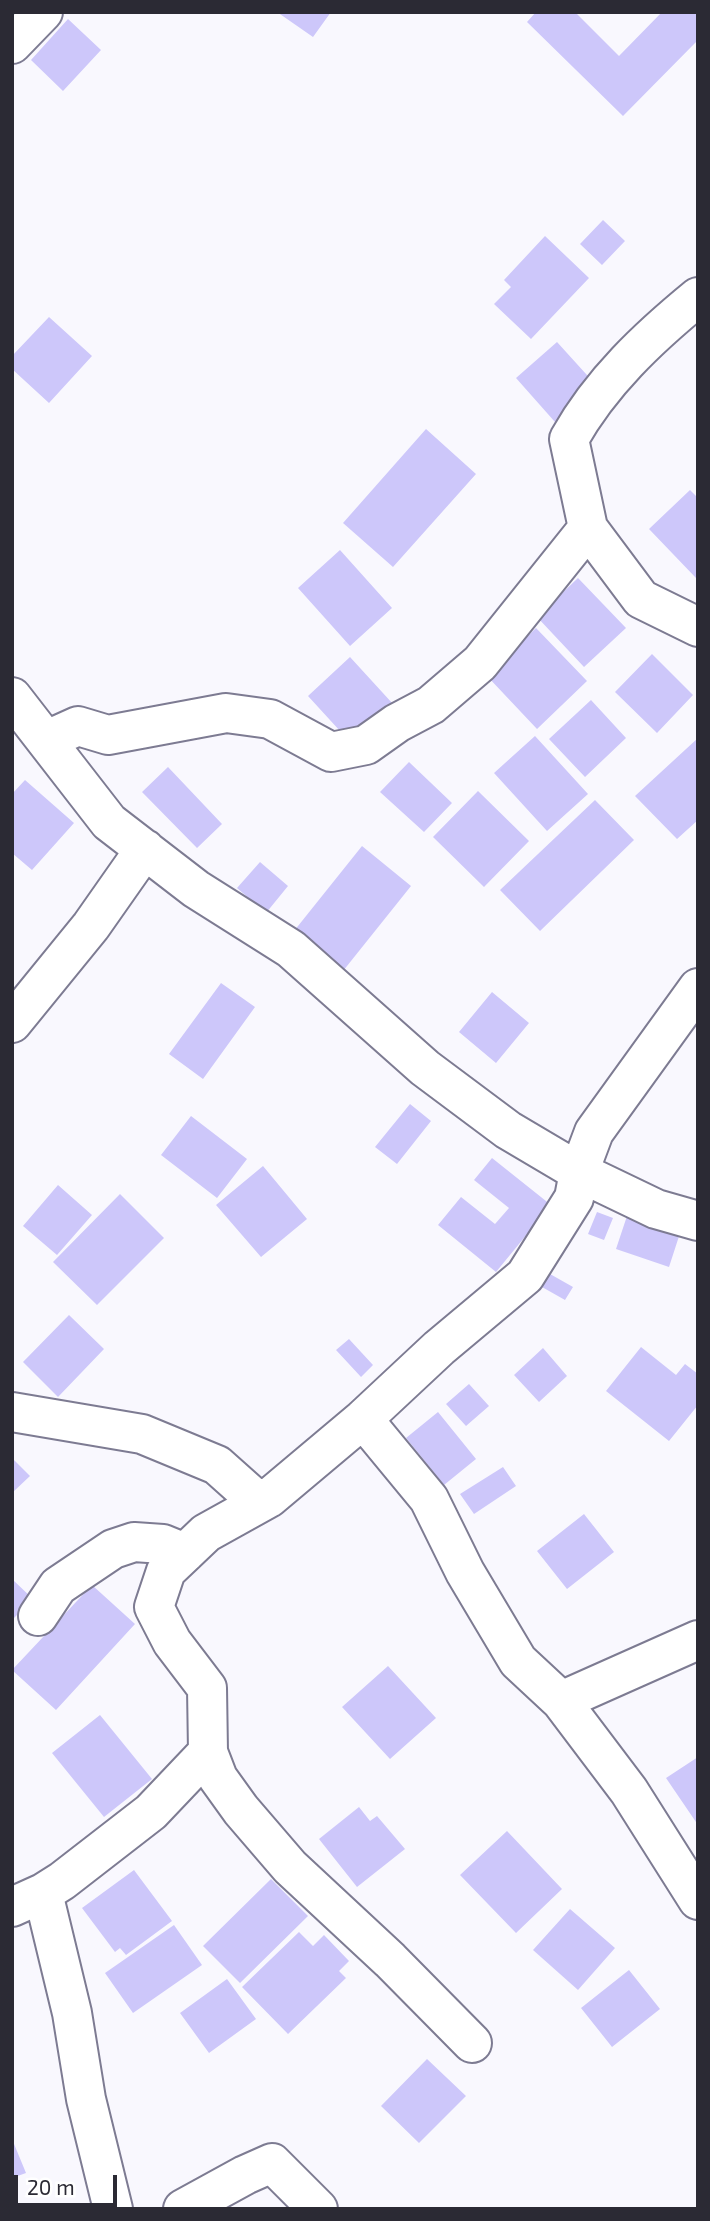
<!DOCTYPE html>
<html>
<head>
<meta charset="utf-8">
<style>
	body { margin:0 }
	#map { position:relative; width:710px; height:2221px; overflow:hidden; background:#f9f8fe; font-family:"Exo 2",sans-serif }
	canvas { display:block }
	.frame { position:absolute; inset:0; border:14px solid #2b2a34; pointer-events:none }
	.scale { position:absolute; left:14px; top:2175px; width:103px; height:32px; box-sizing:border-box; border:4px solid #2b2a34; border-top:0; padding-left:9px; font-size:21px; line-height:24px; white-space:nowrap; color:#2b2a34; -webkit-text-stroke:5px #fff; paint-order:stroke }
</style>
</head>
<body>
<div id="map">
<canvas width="710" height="2221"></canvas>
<div class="frame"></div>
<div class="scale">20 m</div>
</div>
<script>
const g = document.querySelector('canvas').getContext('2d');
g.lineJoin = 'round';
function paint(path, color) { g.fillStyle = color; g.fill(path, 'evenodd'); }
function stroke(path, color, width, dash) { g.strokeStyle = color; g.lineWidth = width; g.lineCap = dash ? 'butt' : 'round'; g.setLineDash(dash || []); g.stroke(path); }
paint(new Path2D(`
	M277,12h54l-18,25z
	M536,12h39l44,44 43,-44h36v28l-75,76 -96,-94z
	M68,19l33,31 -38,41 -32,-31z
	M603,220l22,21 -23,24 -22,-21z
	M545,236l44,42 -58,61 -37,-35 17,-17 -7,-7z
	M49,317l43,39 -43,47 -37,-34v-13z
	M557,342l39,43 -41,37 -39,-44z
	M426,429l50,45 -83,93 -50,-44z
	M690,490l8,8 -2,80 -47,-49z
	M340,550l52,58 -42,38 -52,-58z
	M578,578l48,50 -42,39 -47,-50z
	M536,628l51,53 -50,48 -50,-53z
	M652,654l41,41 -36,38 -42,-41z
	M350,657l43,47 -42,39 -43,-47z
	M591,700l35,38 -41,39 -36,-38z
	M535,736l53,58 -41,37 -53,-58z
	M698,738v82l-21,19 -42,-43z
	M409,762l43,41 -28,29 -44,-40z
	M168,767l54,57 -25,24 -55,-56z
	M25,780l49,43 -42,47 -20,-17v-59z
	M478,791l51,50 -45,46 -51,-50z
	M595,800l39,40 -94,91 -40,-41z
	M362,846l49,40 -68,85 -49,-40z
	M260,862l28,24 -22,27 -29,-25z
	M221,983l34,24 -52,72 -34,-25z
	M492,992l37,31 -33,40 -37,-31z
	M410,1104l21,17 -34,43 -22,-17z
	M191,1116l56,43 -30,39 -56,-43z
	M492,1158l59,47 -55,67 -58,-47 23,-28 34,27 14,-16 -35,-28z
	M263,1166l44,53 -46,38 -45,-52z
	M58,1185l34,30 -35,40 -34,-29z
	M120,1194l44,44 -67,67 -44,-43z
	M629,1210l53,17 -13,40 -53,-18z
	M597,1212l16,6 -9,22 -16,-6z
	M550,1274l23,13 -8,13 -23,-13z
	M69,1315l35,34 -46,48 -35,-35z
	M349,1339l24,26 -12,12 -25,-27z
	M641,1347l35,28 9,-11 13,10v31l-29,36 -63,-50z
	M543,1348l24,28 -28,26 -25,-27z
	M469,1384l20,22 -23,20 -20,-22z
	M438,1412l38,47 -32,26 -38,-47z
	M12,1458l18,18 -18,17z
	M503,1467l13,19 -42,28 -14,-20z
	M584,1514l30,38 -47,37 -30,-38z
	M12,1579l21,20 -21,21z
	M92,1585l43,39 -79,86 -44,-40z
	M388,1666l48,52 -46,41 -48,-52z
	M100,1715l52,64 -48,38 -52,-64z
	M698,1757v68l-32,-47z
	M359,1807l11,14 7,-5 28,33 -48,38 -38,-48z
	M507,1831l55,58 -46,44 -56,-58z
	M134,1870l38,51 -46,34 -6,-7 -5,4 -33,-44z
	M271,1879l37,37 -68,67 -37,-37z
	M570,1909l45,39 -37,42 -45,-40z
	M174,1925l28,40 -69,48 -28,-40z
	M299,1932l14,14 11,-11 25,26 -10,10 7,7 -58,56 -46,-47z
	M629,1970l31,39 -48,38 -31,-39z
	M227,1979l29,40 -47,34 -29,-40z
	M427,2059l39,37 -47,47 -38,-37z
	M12,2139l14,34 -14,5z`), '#cdc7fa');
const minor = new Path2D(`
	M12,44l31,-32
	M698,297c-50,41 -97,85 -129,142l19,89 53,71 57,28
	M12,697l97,125 87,67 95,60 134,119 83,62 71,42 77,37 42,12
	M47,740l31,-14 30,9 118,-22 44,6 61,33 35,-7 31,-22 34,-18 49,-42 108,-135
	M12,1023l79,-97 54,-77
	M12,1412l130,22 75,31 37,33h15l94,-79 76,-71 86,-72 49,-78 5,-26 15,-40 104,-144
	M363,1419l66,80 36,73 53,89 43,40 68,90 69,109
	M38,1616l20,-30 55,-37 21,-7 29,2 22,9
	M561,1701l137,-61
	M208,1752l10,26 23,32 49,57 100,93 82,83
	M43,1893l29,120 14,86 27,110
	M12,1907l31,-14 19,-12 89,-69 57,-60 -1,-64 -35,-46 -18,-35 12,-36 19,-18 21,-20 63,-35
	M183,2209l62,-34 27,-12 46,46`);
stroke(minor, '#7d7b92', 42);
stroke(minor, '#fff', 38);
</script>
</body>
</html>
